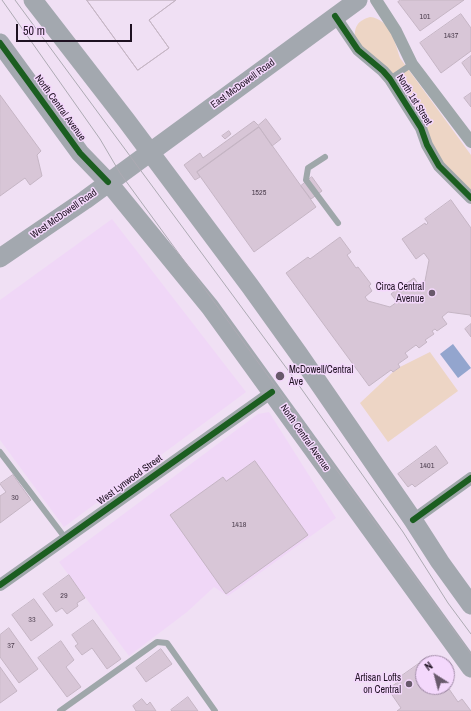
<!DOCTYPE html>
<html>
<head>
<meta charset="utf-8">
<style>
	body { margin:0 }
	#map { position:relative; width:471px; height:711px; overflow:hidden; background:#f0e0f4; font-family:"Archivo Narrow",sans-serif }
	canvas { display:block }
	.north { position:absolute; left:415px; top:655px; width:40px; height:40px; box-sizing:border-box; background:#f4d8fc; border:1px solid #9e88a4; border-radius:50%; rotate:324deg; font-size:11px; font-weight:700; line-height:16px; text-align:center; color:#1e1121 }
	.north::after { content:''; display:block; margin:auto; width:14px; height:18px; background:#68596b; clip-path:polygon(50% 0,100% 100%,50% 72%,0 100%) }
	.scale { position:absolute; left:16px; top:24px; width:116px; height:18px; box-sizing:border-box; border:2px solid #1e1121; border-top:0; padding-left:5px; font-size:12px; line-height:14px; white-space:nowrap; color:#1e1121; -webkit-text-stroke:3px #f4d8fc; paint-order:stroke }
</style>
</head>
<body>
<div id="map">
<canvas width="471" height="711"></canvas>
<div class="north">N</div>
<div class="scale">50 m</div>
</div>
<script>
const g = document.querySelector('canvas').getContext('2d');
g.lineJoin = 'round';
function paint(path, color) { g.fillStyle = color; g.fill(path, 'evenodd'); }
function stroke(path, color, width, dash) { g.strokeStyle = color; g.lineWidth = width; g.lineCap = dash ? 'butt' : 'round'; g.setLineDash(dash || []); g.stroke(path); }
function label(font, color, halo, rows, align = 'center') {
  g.font = font + ' "Archivo Narrow",sans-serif'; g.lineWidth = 3; g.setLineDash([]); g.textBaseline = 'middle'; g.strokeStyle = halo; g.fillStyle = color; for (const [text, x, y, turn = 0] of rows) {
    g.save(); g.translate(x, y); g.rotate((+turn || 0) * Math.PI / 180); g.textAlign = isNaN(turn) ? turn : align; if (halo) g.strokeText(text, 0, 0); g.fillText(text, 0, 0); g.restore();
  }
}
paint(new Path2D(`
	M112,219l134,173 -182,135 -64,-87v-140z
	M269,412l67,106 -108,78 -14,-9 -27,25 -58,44 -70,-94 199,-148z`), '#f0d7f7');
paint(new Path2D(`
	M370,17c20,2 25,25 30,41l71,97v35l-25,-23 -91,-127c-1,-13 2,-19 15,-23z
	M430,352l28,39 -70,51 -28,-39 33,-31 7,-5z`), '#edd5c5');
paint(new Path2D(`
	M453,344l18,24 -13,10 -18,-24z`), '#93a5ce');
const building = new Path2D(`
	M87,0h89l-27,20 20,28 -31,22z
	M87,0h89l-27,20 20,28 -31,22z
	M401,0h63l-44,31 -22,-29z
	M461,14l10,14v23l-30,22 -21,-30z
	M471,56v20l-9,-13z
	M471,93v14l-7,-9z
	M0,95l41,56 -4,4 5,21 -12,9 -5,-7 -25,18z
	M266,119l15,20 -9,7 -13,-19 -62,45 3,5 -5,3 -11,-15 16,-12 3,5 51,-37 4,4z
	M259,127l57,80 -62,45 -57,-80z
	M229,131l2,3 -6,5 -3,-3z
	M312,177l10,14 -11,8 -10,-13z
	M451,200l20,28v89l-1,-2 -22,-3 -6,5 5,7 -10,7 -2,-2 -3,2 2,3 -9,6 2,2 -8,6 -3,-3 -11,8 3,4 -10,7 2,3 -7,5 -2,-2 -22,16 -83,-113 22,-16 2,2 30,-22 11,15 -4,3 9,13 2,-1 13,17 -2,2 3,5 -7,6 3,4 22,6 7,-5 -6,-8 9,-7 3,4 3,-3 -2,-3 10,-7 5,7 6,-4 4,-21 -5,-7 -8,6 -14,-20 23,-16 1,2 2,-2 -3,-4z
	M471,324v13l-6,-8z
	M436,446l12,17 -33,24 -3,-3 -4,3 -10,-13z
	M255,461l53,74 -82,59 -56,-79 53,-38 3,4z
	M13,475l18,25 -31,23v-27l6,-4 -6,-8z
	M69,575l16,23 -8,5 1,3 -11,8 -5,-6 -6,4 -13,-18z
	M34,599l19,26 -22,16 -19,-26z
	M93,620l28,39 -14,10 -15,-21 -10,7 -7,-9 3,-2 -6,-9z
	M9,628l29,41 -19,14 -19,-26v-22z
	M61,641l13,19 -8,7 15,20 -14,10 -29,-39z
	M161,649l11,15 -26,18 -10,-14z
	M427,658l3,5h-7v24l24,-1 11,16 4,-3 9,12h-74l4,-3 -13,-19 10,-7 -2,-2z
	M0,667l17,24 -17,12z
	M188,697l10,14h-26l-1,-1z
	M142,699l5,6 3,-3 6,9h-20l-3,-5z`);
paint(building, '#d8c6d7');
stroke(building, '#c5b5c4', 1);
stroke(new Path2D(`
	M390,79l22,-15
	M325,157l-17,11 -2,12 32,43
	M0,452l66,87
	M60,711l97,-69 10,1 48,68`), '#9fa7aa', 6);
stroke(new Path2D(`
	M376,0l20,31 16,33 59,78
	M335,16l23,34 25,21 7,8 31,49 6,17 12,21 32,32
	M413,520l58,-42
	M0,585l272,-193`), '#9fa7aa', 12);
stroke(new Path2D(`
	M33,0l93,120 124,166 48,67 115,167 27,42 31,43
	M0,43l80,110 28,29 102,125 261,361
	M0,258l85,-58 273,-200`), '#a3a8af', 19);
stroke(new Path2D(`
	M2,0l98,139 20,34 351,481
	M15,0l278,377 110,155 45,71 23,31`), '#adaab3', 1);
stroke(new Path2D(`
	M335,16l23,34 25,21 7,8 31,49 6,17 12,21 32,32
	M0,43l80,110 28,29
	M413,520l58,-42
	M0,585l272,-193`), '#1b5e20', 6);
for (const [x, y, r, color] of [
	[432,293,4,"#68596b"],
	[280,376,5,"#68596b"],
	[409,684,4,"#68596b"]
]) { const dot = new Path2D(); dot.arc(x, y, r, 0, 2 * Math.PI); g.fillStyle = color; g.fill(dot); stroke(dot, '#f4d8fc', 1.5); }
label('8px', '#4c3e4e', null, [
	["101",425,17],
	["1437",451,36],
	["1525",259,193],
	["1401",427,466],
	["30",15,498],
	["1418",239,525],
	["29",64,596],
	["33",32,620],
	["37",11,646]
]);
label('10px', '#1e1121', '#f4d8fc', [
	["East McDowell Road",243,84,-36],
	["North 1st Street",414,100,58],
	["North Central Avenue",60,108,54],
	["West McDowell Road",64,214,-35],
	["North Central Avenue",305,438,55],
	["West Lynwood Street",130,480,-36]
]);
label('10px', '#1e1121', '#f4d8fc', [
	["Circa Central",424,287],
	["Avenue",424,299],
	["McDowell/Central",289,370,"left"],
	["Ave",289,382,"left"],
	["Artisan Lofts",401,678],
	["on Central",401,690]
], 'right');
</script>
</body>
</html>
